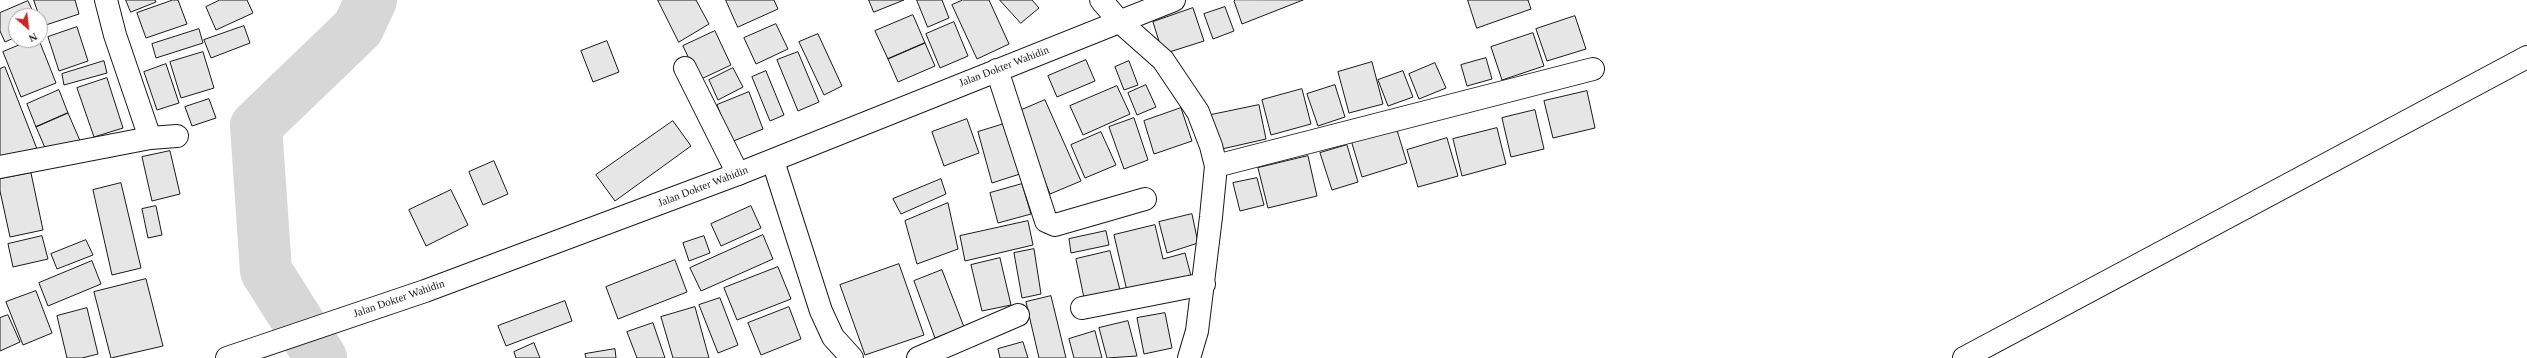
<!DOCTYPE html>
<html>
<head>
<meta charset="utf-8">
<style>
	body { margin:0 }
	#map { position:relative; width:2527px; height:358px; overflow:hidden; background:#fff; font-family:Georgia,serif }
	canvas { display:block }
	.north { position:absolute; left:8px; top:8px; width:40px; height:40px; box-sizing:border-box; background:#fff; border:1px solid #a3a3a3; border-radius:50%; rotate:152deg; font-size:11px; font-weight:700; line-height:16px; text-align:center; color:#1a1a1a }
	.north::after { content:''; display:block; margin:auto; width:14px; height:18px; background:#c62828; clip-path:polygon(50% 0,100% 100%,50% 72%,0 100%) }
</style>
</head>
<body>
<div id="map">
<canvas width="2527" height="358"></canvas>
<div class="north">N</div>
</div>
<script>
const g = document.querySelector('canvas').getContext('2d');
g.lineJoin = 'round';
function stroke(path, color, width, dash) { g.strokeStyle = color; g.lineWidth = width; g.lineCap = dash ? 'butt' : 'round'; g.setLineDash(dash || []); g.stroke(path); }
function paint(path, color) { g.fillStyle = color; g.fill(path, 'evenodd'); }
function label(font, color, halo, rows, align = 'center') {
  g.font = font + ' Georgia,serif'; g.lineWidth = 3; g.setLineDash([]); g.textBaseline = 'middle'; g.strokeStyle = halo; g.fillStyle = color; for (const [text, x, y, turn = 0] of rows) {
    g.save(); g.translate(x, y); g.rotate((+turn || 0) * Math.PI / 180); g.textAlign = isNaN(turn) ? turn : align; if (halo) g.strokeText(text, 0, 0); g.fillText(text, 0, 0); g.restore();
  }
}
stroke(new Path2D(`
	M321,358l-55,-87 -10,-145 102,-98 13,-28`), '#d7d7d7', 52);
const building = new Path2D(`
	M34,0h41l4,14 -36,12z
	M126,0h29l1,2 -25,10z
	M173,0h5l9,24 -41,14 -9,-25z
	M220,0h27l6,13 -37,17 -10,-23z
	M658,0h38l13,24 -30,18z
	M726,0h48l4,9 -40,18z
	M869,0h35l-30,12z
	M917,0h25l7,18 -21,9z
	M963,0h26l20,44 -32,15 -25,-54z
	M1000,0h32l7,8 -18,15z
	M1303,0l-61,24 -8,-23 1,-1z
	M1468,0h60l3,9 -54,19z
	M28,1l7,15h-19v21l-11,5 -5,-11v-18z
	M1225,7l9,24 -21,8 -9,-25z
	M1193,8l11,33 -41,13 -10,-32z
	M913,15l12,28 -37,16 -13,-28z
	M1575,16l11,33 -39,12 -11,-32z
	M954,22l14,34 -28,12 -14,-34z
	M776,24l12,25 -32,15 -12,-26z
	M244,26l6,17 -39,15 -7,-18z
	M77,27l11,34 -29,10 -11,-34z
	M199,29l4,14 -47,15 -4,-14z
	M715,31l16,34 -32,15 -16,-34z
	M1533,33l11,33 -42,14 -11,-33z
	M818,34l24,52 -18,9 -25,-53z
	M31,40h8l17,43 -35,14 -18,-45z
	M607,41l12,31 -26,10 -12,-31z
	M925,43l10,23 -37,16 -10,-23z
	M203,52l11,36 -33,10 -11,-36z
	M798,52l21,50 -21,9 -21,-51z
	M1486,58l6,21 -25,7 -6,-21z
	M1086,60l9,21 -38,16 -9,-21z
	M104,61l3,12 -43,12 -2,-11z
	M1129,61l9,24 -14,5 -9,-23z
	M1372,62l11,42 -34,9 -11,-41z
	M1435,63l11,25 -27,11 -10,-25z
	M166,64l13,39 -22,7 -13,-38z
	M5,67l32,82 -37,15v-95z
	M733,68l10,19 -25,13 -9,-20z
	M766,71l18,44 -14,6 -18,-44z
	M1403,71l10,26 -25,9 -10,-26z
	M107,78l16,50 -29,9 -17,-49z
	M1146,85l10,22 -19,8 -9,-22z
	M1335,85l10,32 -27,9 -11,-32z
	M1117,86l13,28 -47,21 -13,-29z
	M1302,89l9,35 -40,11 -9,-35z
	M59,90l9,23 -32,14 -9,-23z
	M1587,91l8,37 -42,10 -9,-37z
	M749,92l14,37 -32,13 -14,-37z
	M209,99l7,19 -24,8 -7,-19z
	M1045,100l36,81 -31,13 -33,-82z
	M1259,105l7,34 -53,12 -7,-35z
	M1181,108l11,33 -38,13 -10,-33z
	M1535,110l9,39 -33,8 -9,-39z
	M68,113l13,30 -32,14 -13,-30z
	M1134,118l14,42 -24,9 -15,-42z
	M967,119l12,34 -35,13 -12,-34z
	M673,121l18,25 -76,55 -19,-26z
	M1007,123l16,50 -31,10 -14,-51z
	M1396,127l11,36 -45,14 -11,-37z
	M1497,128l9,36 -44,12 -9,-37z
	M1101,132l15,33 -31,13 -14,-33z
	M1447,138l11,38 -40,11 -11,-37z
	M1347,145l11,37 -26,8 -12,-37z
	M170,151l10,43 -28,7 -10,-44z
	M1308,156l9,40 -49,12 -10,-40z
	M494,161l14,33 -25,11 -14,-33z
	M31,173l12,57 -33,7 -10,-46v-12z
	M1257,178l7,27 -24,6 -7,-28z
	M941,179l5,15 -45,20 -8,-15z
	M121,183l20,85 -29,7 -19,-85z
	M1022,184l9,30 -33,9 -8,-30z
	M451,190l17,35 -42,21 -17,-36z
	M948,203l10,46 -41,15 -12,-43z
	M156,206l6,29 -14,3 -6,-29z
	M751,206l10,22 -40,18 -10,-22z
	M1192,214l6,29 -31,10 -8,-31z
	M1028,221l5,24 -68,16 -5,-25z
	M1155,225l8,34 22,-6 6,23 -64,15 -13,-56z
	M1106,231l3,14 -38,8 -2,-14z
	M763,235l10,24 -72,32 -11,-23z
	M42,236l6,23 -35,8 -5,-23z
	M704,236l6,17 -21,8 -6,-18z
	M86,240l7,15 -36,14 -6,-15z
	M1034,249l7,45 -19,4 -8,-45z
	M1110,251l10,39 -36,8 -8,-39z
	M1000,258l11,47 -29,6 -11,-46z
	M675,260l12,32 -69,27 -12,-32z
	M92,261l9,23 -53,22 -9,-23z
	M899,264l25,71 -59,20 -25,-70z
	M778,267l13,32 -54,21 -13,-32z
	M942,270l22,57 -29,11 -21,-57z
	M146,279l17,67 -52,12 -17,-66z
	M36,291l16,42 -29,12 -17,-43z
	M1051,296l15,62h-27l-13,-56z
	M720,298l18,47 -20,8 -19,-48z
	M565,301l7,20 -66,25 -8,-20z
	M695,307l14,51h-36l-12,-41z
	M789,307l12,32 -40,16 -13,-32z
	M87,308l11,46 -16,4h-15l-10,-42z
	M1165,313l7,35 -28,6 -7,-36z
	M8,315l12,27 -20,9v-33z
	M1128,321l9,35 -30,2 -8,-30z
	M653,323l12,35h-28l-10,-26z
	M1095,331l7,27h-28l-5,-19z
	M1023,342l5,16h-28l-2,-9z
	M534,343l6,15h-24l-2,-6z
	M615,349l1,9h-30l-1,-4z`);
paint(building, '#e6e6e6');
stroke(building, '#1a1a1a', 1);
const minor = new Path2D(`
	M106,0l9,35 35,103
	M1101,0l18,21 44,39 35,52 13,34 5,20 -5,51 -14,114 -8,27
	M685,68l53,106
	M997,70l49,151 9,4 90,-26
	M773,161l48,150 12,26 19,21
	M1216,166l377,-97
	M0,167l150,-29 27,-2
	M1082,308l122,-24
	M918,358l100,-43
	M1964,358l563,-301`);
const major = new Path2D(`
	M227,358l198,-67 313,-117 436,-174`);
stroke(minor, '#1a1a1a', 24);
stroke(major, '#1a1a1a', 24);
stroke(minor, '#fff', 22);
stroke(major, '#fff', 22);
label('11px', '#1a1a1a', '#fff', [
	["Jalan Dokter Wahidin",1004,67,-21],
	["Jalan Dokter Wahidin",703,187,-21],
	["Jalan Dokter Wahidin",399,299,-19]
]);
</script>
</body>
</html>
